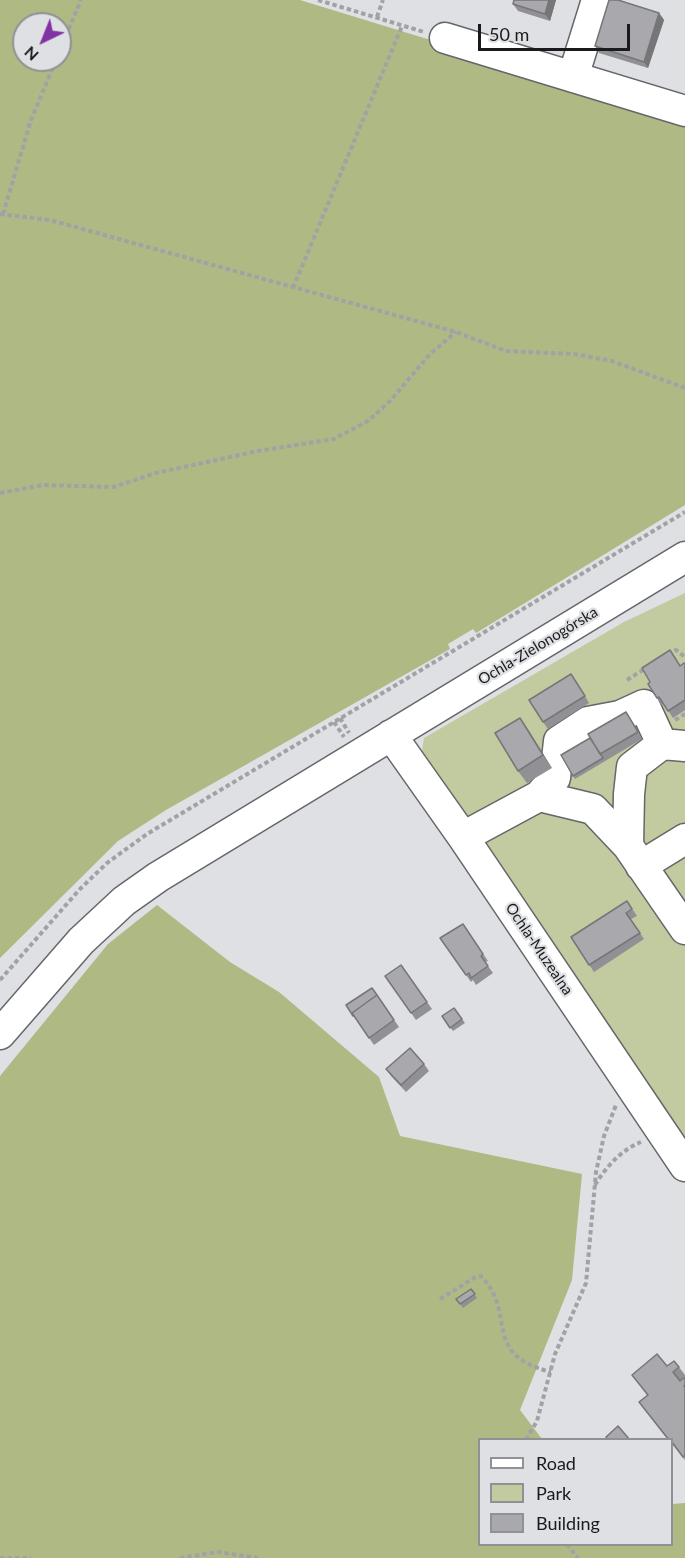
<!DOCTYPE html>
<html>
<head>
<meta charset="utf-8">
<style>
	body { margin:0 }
	#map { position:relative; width:685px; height:1558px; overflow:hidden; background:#dee0e4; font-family:Lato,sans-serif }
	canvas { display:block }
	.legend { position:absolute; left:478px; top:1438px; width:195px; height:108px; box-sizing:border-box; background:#dee0e4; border:2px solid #8f9194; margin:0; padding:8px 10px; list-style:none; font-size:18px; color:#191a1b }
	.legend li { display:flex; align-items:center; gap:12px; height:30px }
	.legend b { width:30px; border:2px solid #8f9194 }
	.north { position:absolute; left:12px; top:12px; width:60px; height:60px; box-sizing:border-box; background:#dee0e4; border:2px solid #8f9194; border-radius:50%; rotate:223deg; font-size:16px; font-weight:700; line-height:24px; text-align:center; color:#191a1b }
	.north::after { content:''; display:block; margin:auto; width:21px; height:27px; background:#8233a3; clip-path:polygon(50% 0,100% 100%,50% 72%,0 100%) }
	.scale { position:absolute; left:478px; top:24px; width:152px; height:27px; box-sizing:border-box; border:3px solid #191a1b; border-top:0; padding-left:8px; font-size:18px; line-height:21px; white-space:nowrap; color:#191a1b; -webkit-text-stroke:4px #dee0e4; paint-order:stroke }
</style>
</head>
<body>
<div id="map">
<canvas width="685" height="1558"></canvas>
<ul class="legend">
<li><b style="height:8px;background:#fff"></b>Road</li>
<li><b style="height:16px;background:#c2ca9f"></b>Park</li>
<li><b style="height:16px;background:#a9a8ad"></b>Building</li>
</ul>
<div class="north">N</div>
<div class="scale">50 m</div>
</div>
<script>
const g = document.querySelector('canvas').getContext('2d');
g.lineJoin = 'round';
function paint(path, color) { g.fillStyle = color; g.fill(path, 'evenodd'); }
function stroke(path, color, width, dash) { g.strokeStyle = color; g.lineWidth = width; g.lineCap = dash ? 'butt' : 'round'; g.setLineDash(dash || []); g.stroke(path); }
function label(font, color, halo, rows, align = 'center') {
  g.font = font + ' Lato,sans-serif'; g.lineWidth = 4.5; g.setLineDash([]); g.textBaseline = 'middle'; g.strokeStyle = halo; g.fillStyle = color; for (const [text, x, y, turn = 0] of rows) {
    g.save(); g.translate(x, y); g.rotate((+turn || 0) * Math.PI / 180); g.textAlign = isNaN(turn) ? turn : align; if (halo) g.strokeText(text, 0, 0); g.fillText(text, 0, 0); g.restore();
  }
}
paint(new Path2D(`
	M685,593v555l-263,-397 2,-13 200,-116z`), '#c2ca9f');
paint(new Path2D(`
	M0,0h300l385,118v387l-209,128 -3,-4 -25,15 2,5 -284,161 -48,31 -118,117zM24,24h36v36h-36z
	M157,905l73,57 49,30 100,85 21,59 182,38 -10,106 -52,130 22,29 -62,1v104h192v-40l13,-1v55h-685v-482l108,-132z`), '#afb983');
const minor = new Path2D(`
	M445,38l240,73
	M573,77l24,-77
	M391,735l72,102 222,329
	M539,796l54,13 35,37 1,-52 3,-27 30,-23 23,2
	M463,837l76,-41 16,-18 4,-37 29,-19 32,-6 24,-11 18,39
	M628,846l57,83
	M641,866l44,-27
	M0,1034l81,-93 43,-40 34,-24 527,-320`);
stroke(minor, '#65666a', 33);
stroke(new Path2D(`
	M318,0l106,32
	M377,17l6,-17
	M60,50l21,-50
	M0,214l50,6 406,112 50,19 68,3 38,7 73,27
	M3,214l28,-94 25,-60
	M293,288l109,-262
	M0,493l43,-8 71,2 42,-14 102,-22 76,-12 34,-18 22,-20 40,-47 26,-22
	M668,655l8,-5 9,7
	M627,680l19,-12
	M340,718l9,15
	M675,720l10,-6
	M334,722l10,15
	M0,980l80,-91 27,-26 40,-29 538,-322
	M595,1185c11,-18 26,-35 46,-43
	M440,1299l34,-21 7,-2c37,38 -1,78 70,96
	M526,1440l11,-19 18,-67 31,-71 10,-111 8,-36 12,-31
	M567,1544l11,14
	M0,1558h31
	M180,1558l38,-6 40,6`), '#a0a2a5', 4, [4.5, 3]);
stroke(minor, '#fff', 30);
paint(new Path2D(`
	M556,0l-6,21 -32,-10 -5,-7z
	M659,13l5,7 -16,48 -49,-15 -4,-7z
	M675,657l5,9 5,-1v45l-12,8 -9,-14 -3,1 -4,-7 -7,-16z
	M576,681l13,22 -41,26 -5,-7z
	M520,718l32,50 -25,15 -9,-12z
	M630,718l12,21 -67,40 -14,-24z
	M627,901l10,15 -6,3 13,20 -50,33 -23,-35z
	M463,924l25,37 -3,1 8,11 -17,12 -3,-5 -2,2 -31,-44z
	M401,965l31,44 -16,11 -31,-44z
	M372,988l27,39 -25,18 -28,-40z
	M454,1008l11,15 -12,8 -11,-15z
	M424,1064l5,7 -23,21 -15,-16 -5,-7z
	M471,1289l6,9 -14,10 -7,-9z
	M667,1366l12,1 6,8v85l-13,-16v-4h-4l-29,-38 8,-7 -15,-20z`), '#919095');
paint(new Path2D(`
	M549,0h7l-6,21 -5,-7z
	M659,13l5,7 -16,48 -4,-6z
	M520,718l9,13 23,37 -9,-13z`), '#767679');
const building = new Path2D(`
	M514,0h35l-4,14 -32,-10z
	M609,0h9l41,13 -15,49 -49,-16z
	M670,650l10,16 4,-3 1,2v35l-17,11 -9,-14 -2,1 -9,-14 2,-2 -8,-14z
	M571,674l14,22 -42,26 -14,-22z
	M626,712l12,20 -38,22 -12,-20z
	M520,718l23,37 -25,16 -23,-38z
	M590,738l13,20 -30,18 -12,-21z
	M627,901l5,8 -6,4 14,20 -51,32 -18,-28z
	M463,924l20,30 -2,2 7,10 -17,12 -2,-5 -3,2 -26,-37z
	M401,965l26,37 -16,11 -26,-37z
	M372,988l5,7 -25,18 1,3 -7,-11z
	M377,995l17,25 -25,18 -17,-25z
	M454,1008l8,11 -12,9 -8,-12z
	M410,1048l14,16 -23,21 -15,-16z
	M471,1289l4,5 -15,10 -4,-5z
	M657,1354l10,12 7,-5 5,6 -6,5 7,9 4,-3 1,1v5l-1,2 1,1v68l-2,2 -11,-15v-2h-3l-30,-38 9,-7 -16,-20z
	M618,1426l12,14h-22l-2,-3z`);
paint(building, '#a9a8ad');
stroke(building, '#767679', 1.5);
label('15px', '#191a1b', '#dee0e4', [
	["Ochla-Zielonogórska",538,646,-31],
	["Ochla-Muzealna",539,949,56]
]);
</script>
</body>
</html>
